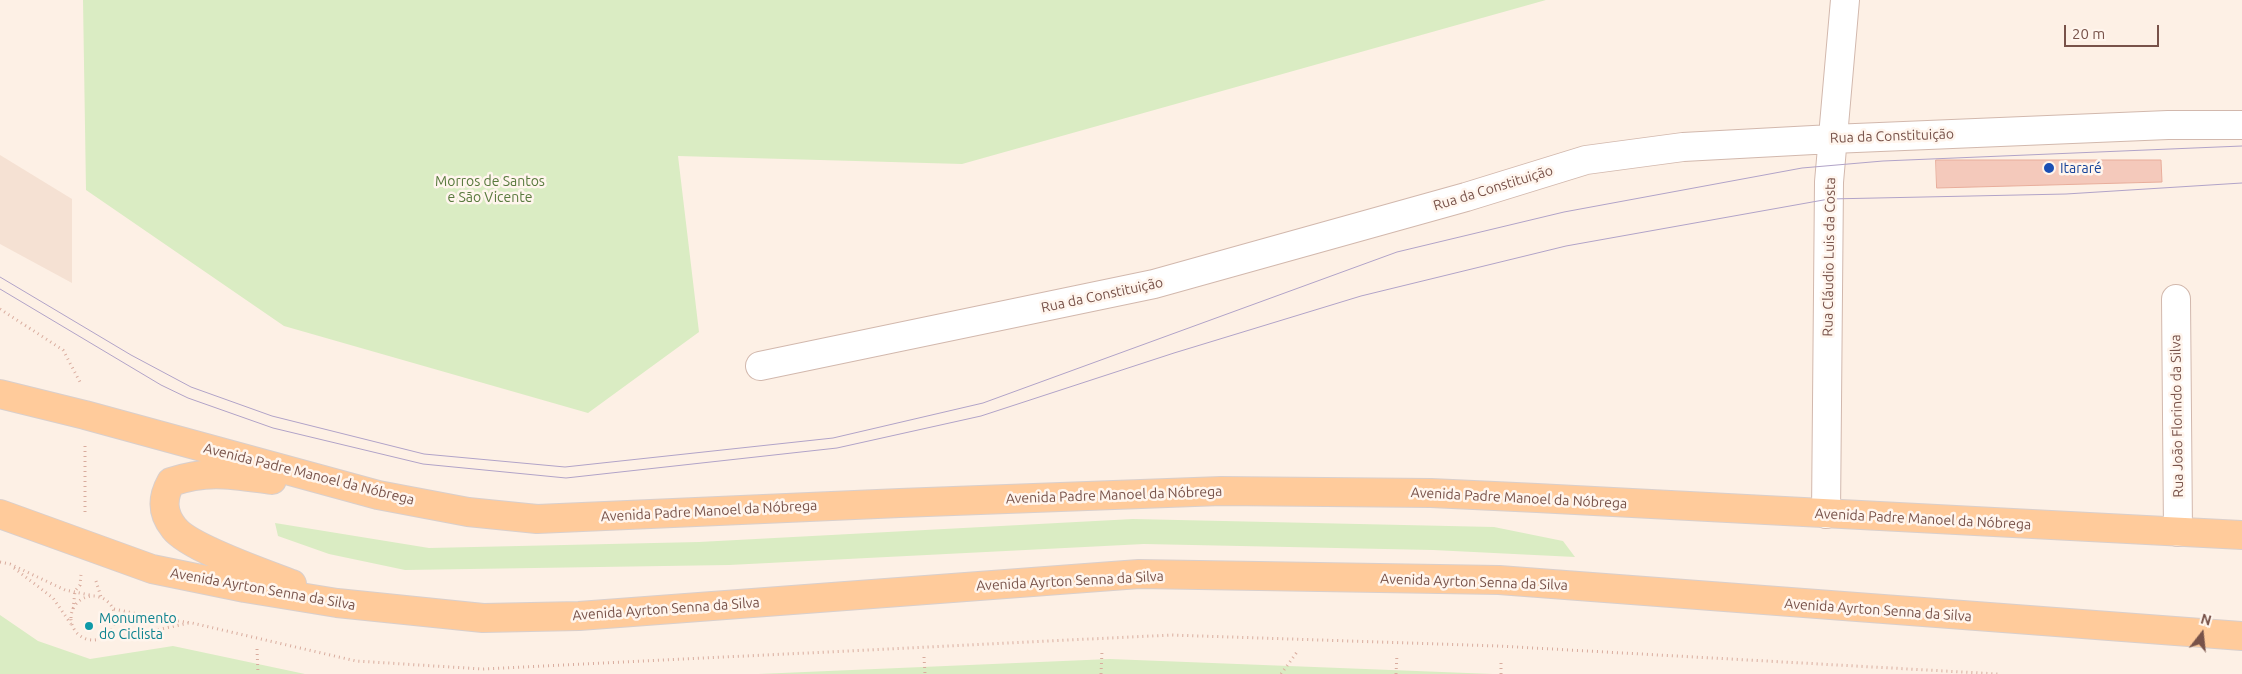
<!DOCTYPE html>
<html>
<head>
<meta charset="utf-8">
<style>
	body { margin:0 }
	#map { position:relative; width:2242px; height:674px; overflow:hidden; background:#fdf0e5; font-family:Ubuntu,sans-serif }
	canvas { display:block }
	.north { position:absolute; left:2177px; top:609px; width:50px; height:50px; -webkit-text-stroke:4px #fff5ed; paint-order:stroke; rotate:16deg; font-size:14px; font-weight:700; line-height:20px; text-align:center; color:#785249 }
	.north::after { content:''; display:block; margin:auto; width:18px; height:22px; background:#785249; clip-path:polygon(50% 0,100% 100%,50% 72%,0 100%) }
	.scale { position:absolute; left:2064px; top:25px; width:95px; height:22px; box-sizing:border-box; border:2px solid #785249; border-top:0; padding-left:6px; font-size:15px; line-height:18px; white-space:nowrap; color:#785249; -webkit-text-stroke:4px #fff5ed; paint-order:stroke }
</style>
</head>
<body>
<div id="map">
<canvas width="2242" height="674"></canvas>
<div class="north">N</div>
<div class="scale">20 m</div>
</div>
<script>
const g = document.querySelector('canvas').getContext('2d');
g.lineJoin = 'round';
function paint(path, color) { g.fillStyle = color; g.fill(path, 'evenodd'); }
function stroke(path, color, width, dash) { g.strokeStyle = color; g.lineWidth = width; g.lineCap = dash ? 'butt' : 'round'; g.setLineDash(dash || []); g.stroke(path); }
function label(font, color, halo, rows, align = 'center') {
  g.font = font + ' Ubuntu,sans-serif'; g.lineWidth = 5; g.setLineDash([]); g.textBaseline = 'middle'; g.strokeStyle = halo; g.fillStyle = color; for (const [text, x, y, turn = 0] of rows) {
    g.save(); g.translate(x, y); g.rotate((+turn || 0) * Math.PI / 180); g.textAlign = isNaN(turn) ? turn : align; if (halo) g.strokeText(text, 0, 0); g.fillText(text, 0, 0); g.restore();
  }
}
paint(new Path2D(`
	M0,155l72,44v84l-72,-39z`), '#f5e1d3');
paint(new Path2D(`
	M83,0h1463l-584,164 -284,-8 21,176 -111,81 -304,-87 -198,-136z
	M1133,519l361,8 69,14 12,16 -142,-7 -289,-6 -415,21 -324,5 -76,-16 -51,-18 -3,-13 154,25 270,-6z
	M0,615l38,26 52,18 83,-13 132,28h-305z
	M1110,659l383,15h-735z`), '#daecc3');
const building = new Path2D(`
	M1936,160h225l1,22 -225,6z`);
paint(building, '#f4c9bb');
stroke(building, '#e8ad9b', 1);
const minor = new Path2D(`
	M2176,299l2,233
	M760,366l394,-82 312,-87 120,-37 97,-13 149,-8 336,-14h74
	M1826,514l3,-332 16,-182`);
const primary = new Path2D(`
	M0,394l85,21 293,80 90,17 69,7 363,-16 321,-12 210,2 106,5 705,37
	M272,480c-38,-5 -63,-11 -101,2 -9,16 -9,31 3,46 15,20 92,46 118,56
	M0,514l152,55 93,19 92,15 146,15 96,-2 560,-42 360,6 743,56`);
stroke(minor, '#d2b8ad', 30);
stroke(primary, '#d9cfcc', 30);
stroke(new Path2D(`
	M0,309l63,41 17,32
	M85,446v66
	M0,562l10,2 55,26 25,5
	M14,568l39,30 18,26
	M96,581l5,16
	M71 618a22 22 0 1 1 44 0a22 22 0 1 1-44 0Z
	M73,609l2,-18 5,-6 1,-10
	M114,609l38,8 40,6 164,38 126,8 689,-34 327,11 500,28
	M104,639l15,-1 70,-15
	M257,649l1,25
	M924,657l1,17
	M1101,674l1,-23
	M1281,674l16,-22
	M1396,674l1,-20
	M1501,674v-15`), '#d9ac9e', 3, [1, 4]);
stroke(minor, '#fff', 28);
stroke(primary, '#ffcb9b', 28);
stroke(new Path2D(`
	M0,277l131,78 60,32 81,29 152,38 141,13 268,-29 150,-35 414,-151 167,-40 238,-44 81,-7 359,-15
	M0,289l161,96 27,13 85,30 150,36 143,14 271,-30 144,-32 193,-63 187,-57 205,-50 235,-42 28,-5 237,-5 176,-11`), '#b1a3c8', 1);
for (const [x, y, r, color] of [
	[2049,168,6,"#1a4fb4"],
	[89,626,5,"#0f9aa8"]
]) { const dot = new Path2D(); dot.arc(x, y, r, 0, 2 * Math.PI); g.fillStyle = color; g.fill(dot); stroke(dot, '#fff5ed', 2); }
label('14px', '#785249', '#fff5ed', [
	["Rua da Constituição",1892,136,-2],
	["Rua da Constituição",1493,188,-17],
	["Rua Cláudio Luis da Costa",1829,257,-89],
	["Rua da Constituição",1102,295,-12],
	["Rua João Florindo da Silva",2177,416,-91],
	["Avenida Padre Manoel da Nóbrega",309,474,14],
	["Avenida Padre Manoel da Nóbrega",1114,495,-2],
	["Avenida Padre Manoel da Nóbrega",1519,498,3],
	["Avenida Padre Manoel da Nóbrega",709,511,-3],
	["Avenida Padre Manoel da Nóbrega",1923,519,3],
	["Avenida Ayrton Senna da Silva",1070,581,-3],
	["Avenida Ayrton Senna da Silva",1474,582,2],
	["Avenida Ayrton Senna da Silva",263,589,10],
	["Avenida Ayrton Senna da Silva",666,609,-4],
	["Avenida Ayrton Senna da Silva",1878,610,4]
]);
label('14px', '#164399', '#fff5ed', [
	["Itararé",2060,168]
], 'left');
label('14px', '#58793d', '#fff5ed', [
	["Morros de Santos",490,181],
	["e São Vicente",490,197]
]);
label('14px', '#0d838f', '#fff5ed', [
	["Monumento",99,618],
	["do Ciclista",99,634]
], 'left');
</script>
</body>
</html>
